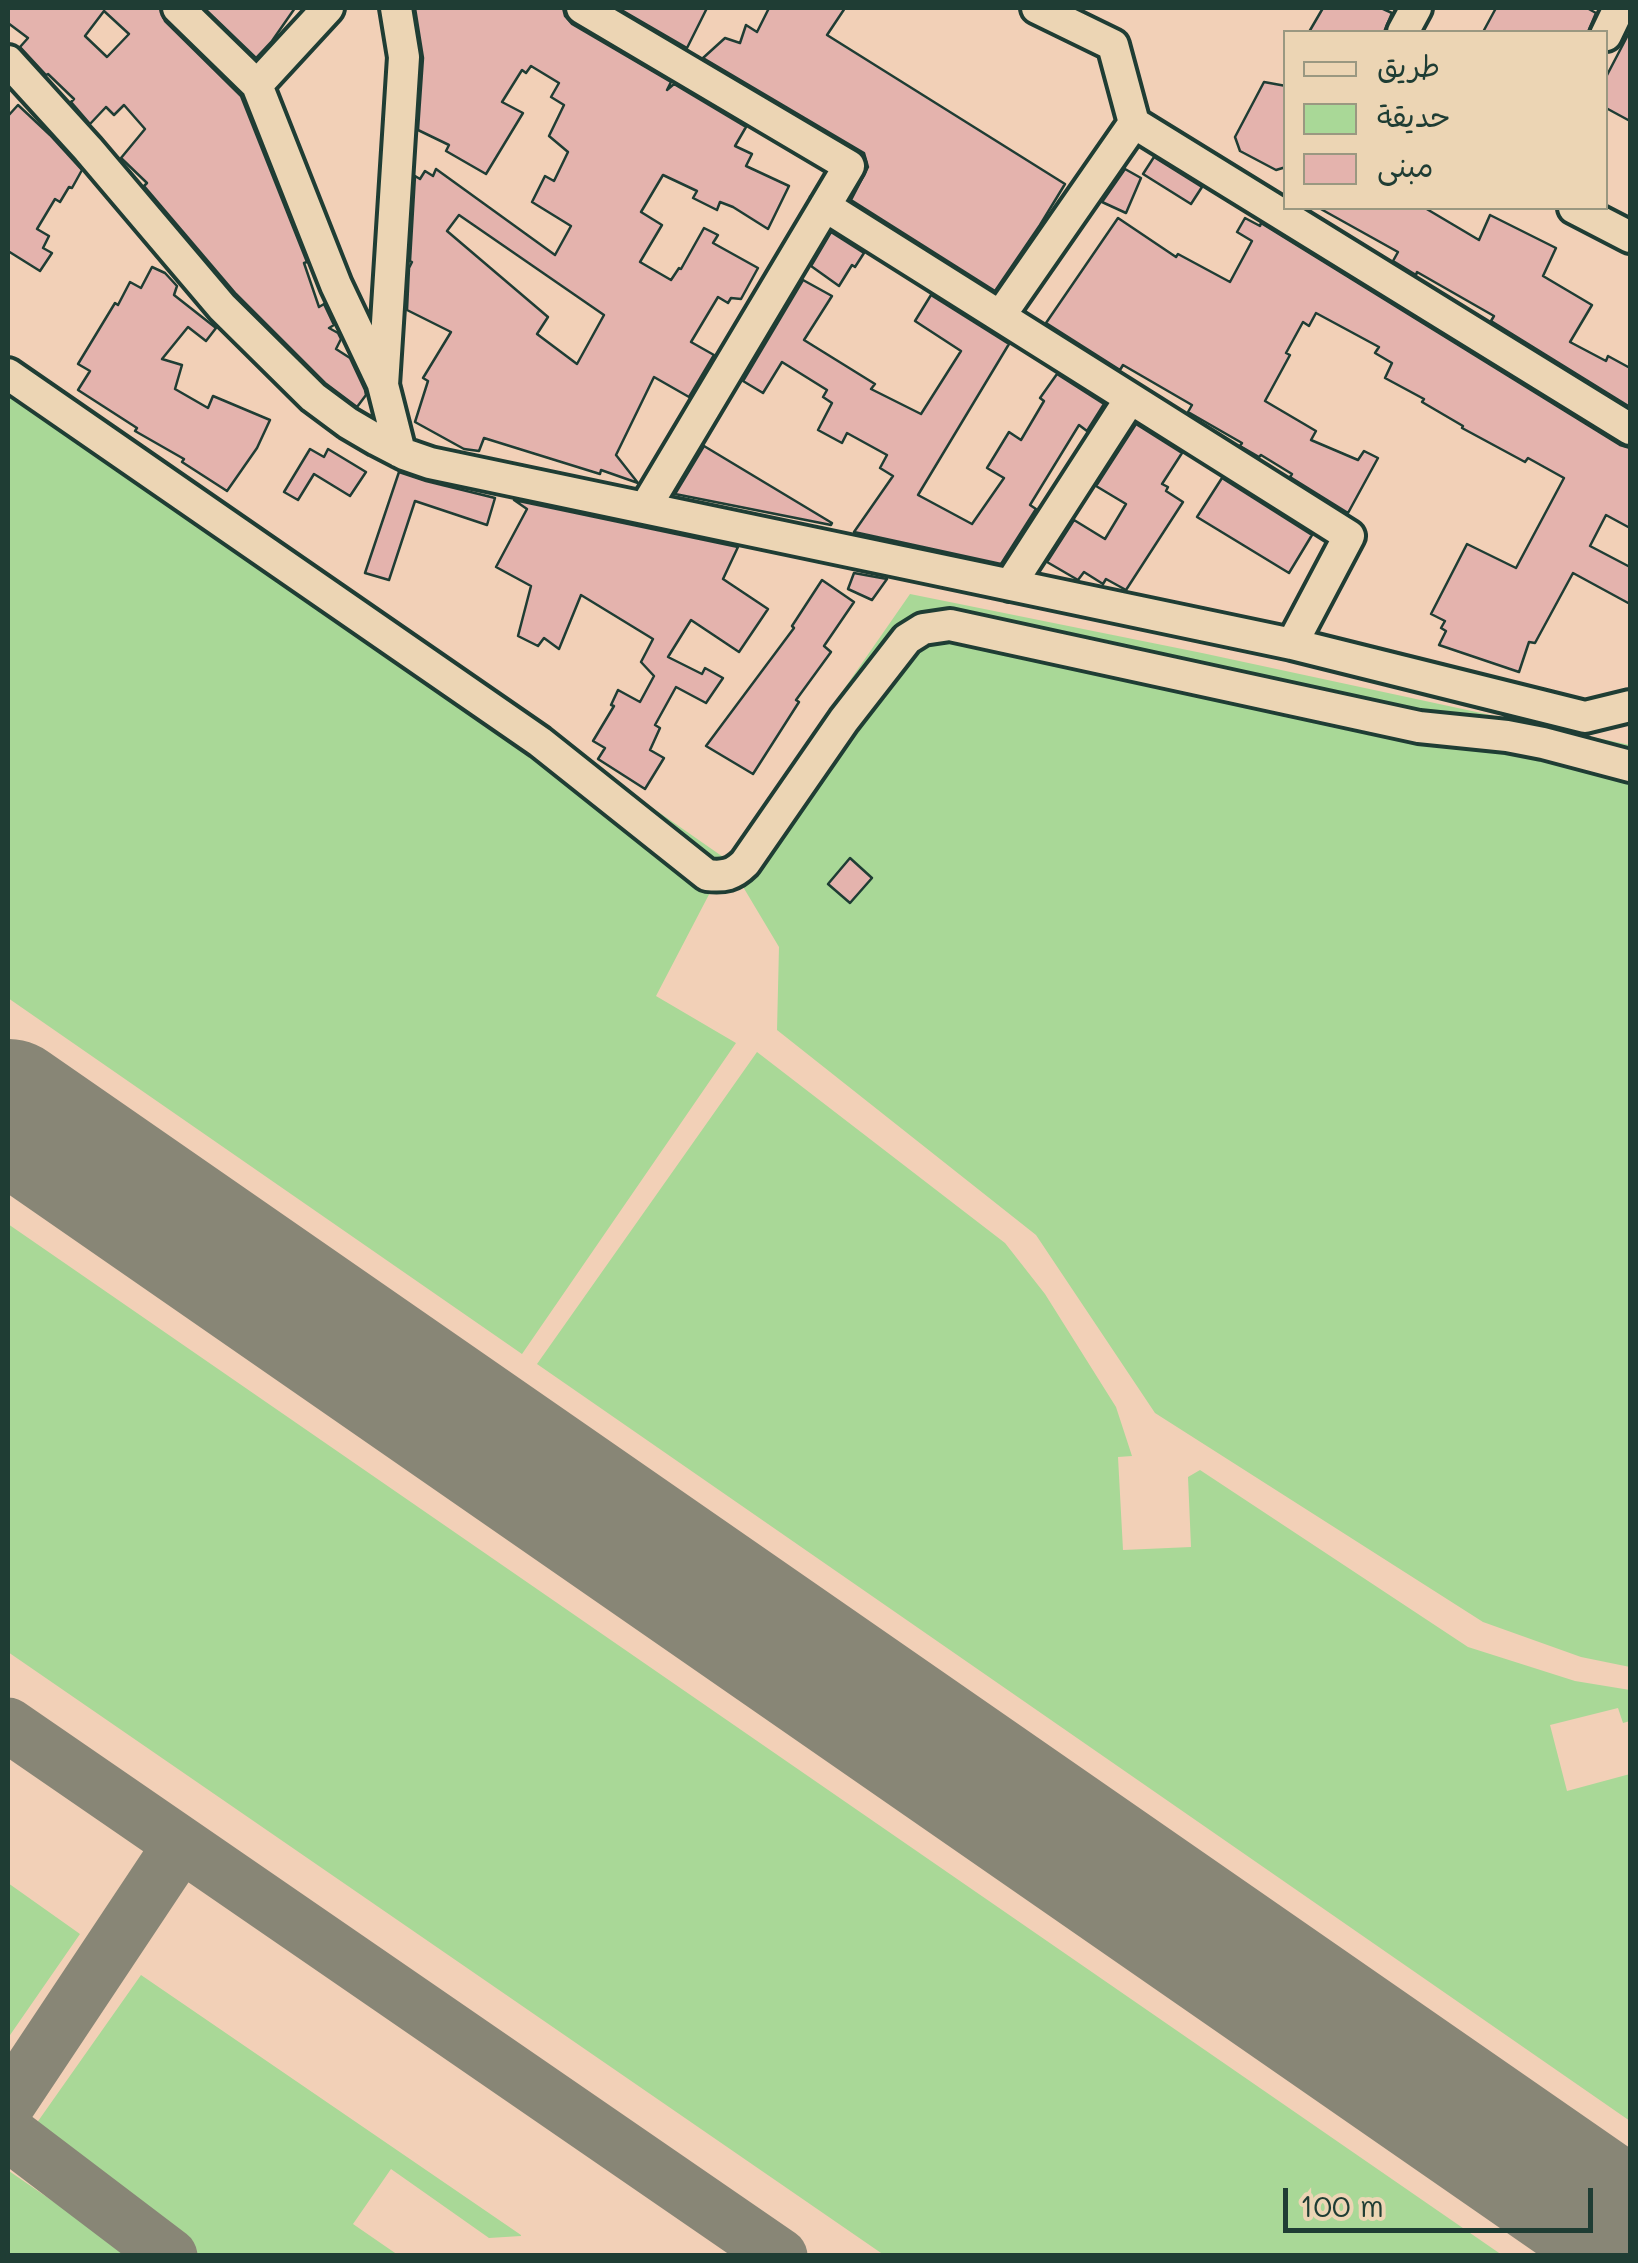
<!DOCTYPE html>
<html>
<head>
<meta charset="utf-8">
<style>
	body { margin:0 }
	#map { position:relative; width:1638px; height:2263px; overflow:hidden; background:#f2d0b7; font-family:Mali,"Playpen Sans Arabic",sans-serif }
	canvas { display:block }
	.frame { position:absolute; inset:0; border:10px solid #1f3d34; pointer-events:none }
	.legend { position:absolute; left:1283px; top:30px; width:325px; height:180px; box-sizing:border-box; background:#ecd5b4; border:2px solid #9a9881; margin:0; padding:12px 18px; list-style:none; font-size:30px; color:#1f3d34 }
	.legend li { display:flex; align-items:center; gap:20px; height:50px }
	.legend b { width:50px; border:2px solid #9a9881 }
	.scale { position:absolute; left:1283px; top:2188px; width:310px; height:45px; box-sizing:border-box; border:5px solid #1f3d34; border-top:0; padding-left:12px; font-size:30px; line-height:35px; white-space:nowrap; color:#1f3d34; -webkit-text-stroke:8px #ecd5b4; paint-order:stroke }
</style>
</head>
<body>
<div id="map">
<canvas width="1638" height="2263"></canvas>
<div class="frame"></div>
<ul class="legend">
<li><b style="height:12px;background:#ecd5b4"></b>طريق</li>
<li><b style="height:28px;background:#a9d897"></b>حديقة</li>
<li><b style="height:28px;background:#e4b3ad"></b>مبنى</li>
</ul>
<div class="scale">100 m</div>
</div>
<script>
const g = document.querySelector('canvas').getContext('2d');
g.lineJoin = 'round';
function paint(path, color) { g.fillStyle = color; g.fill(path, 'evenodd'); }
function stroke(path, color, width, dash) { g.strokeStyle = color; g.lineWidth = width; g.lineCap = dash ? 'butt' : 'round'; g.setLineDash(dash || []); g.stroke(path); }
paint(new Path2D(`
	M8,359l718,500 184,-265 292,59 428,92v922l-49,-10 -98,-35 -328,-209 -119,-178 -259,-205 2,-83 -52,-87 -71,136 80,47 -214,311 -514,-356z
	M757,1052l248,191 40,51 71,113 16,49 -14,1 5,93 68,-3 -3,-70 12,-7 268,177 107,34 55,9v31l-7,2 -5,-15 -68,17 17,66 63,-17v347l-1093,-757z
	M8,1224l1494,1031h-618l-876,-603z
	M8,1883l72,51 -72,104z
	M141,1975l380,260v1l-32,2 -98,-69 -38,55 45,31h-206l-163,-121z
	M9,2171l122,84h-123z`), '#a9d897');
stroke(new Path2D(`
	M8,1725l772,531
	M8,2104l173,-260
	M8,2133l162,123`), '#888676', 55);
stroke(new Path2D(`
	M8,1109l1622,1124`), '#888676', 140);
const building = new Path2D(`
	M8,8h152l5,13 76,75 66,166 -3,1 15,44 5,-3 10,21 -5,3 9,5 3,6 -5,10 14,9 15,32 1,5 -9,12 -32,-24 -89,-89 -92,-108 3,-3 -26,-25 24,-29 -21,-24 -10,10 -8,-8 -16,17 -19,-22 3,-3 -26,-25 -2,1 -26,-28 8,-9 -20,-15zM104,11l25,23 -22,23 -22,-21z
	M204,8h91l-23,33 -16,17z
	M415,8h148l2,8 7,8 99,58 -4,8 7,-6 72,43 -11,19 17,8 -6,12 43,20 -21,43 -35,-22 -13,-5 -3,8 -24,-12 4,-7 -34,-16 -22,37 21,13 -22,37 31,18 8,-12 2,1 23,-41 14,7 -5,8 45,25 -17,31 -10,-1 -3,5 -10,-6 -27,45 23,13 -25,42 -35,-20 -38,78 22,28 -37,-13 -1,4 -116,-36 -5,13 -15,-2 -49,-27 13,-41 -5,-3 28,-46 -44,-22 2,-42 3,-6 -2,-1 5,-85 5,3 5,-8 8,5 3,-7 119,86 16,-29 -39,-24 13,-26 9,5 14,-29 -19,-16 15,-31 -13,-8 8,-14 -28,-17 -5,7 -4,-3 -20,32 21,11 -37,61 -40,-23 3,-6 -31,-15 5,-72zM459,215l145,100 -27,49 -40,-30 11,-17 -101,-86z
	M618,8h89l-20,40z
	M769,8h76l-18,27 238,149 -25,41 -45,66 -144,-91 17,-33 -4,-14 -161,-95 22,-20 15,5 6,-18 11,7z
	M1323,8h58l11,5 -8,19h-75z
	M1496,8h91l9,5 -8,19h-105z
	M1630,31v90l-24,-13v-31z
	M1264,82l22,4v81l-10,3 -36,-19 -5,-14z
	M18,105l32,30 32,35 -10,18 -3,-1 -9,15 -5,-3 -18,30 12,7 -6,12 9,5 -12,18 -32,-20v-135z
	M1154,157l48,30 -11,17 -48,-30z
	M1125,169l16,9 -15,35 -24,-11z
	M1319,208h106l54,32 11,-25 66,33 -13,28 49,29 -22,37 36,19 2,-5 22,12v39l-139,-86 3,-5 -77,-44 -1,3 -23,-14 5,-9z
	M1118,218l58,39 2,-3 52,28 22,-41 -15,-9 8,-14 15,8 1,-3 359,222 10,3v80l-24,-13 -16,31 40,21v37l-57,-31 -38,70 -6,-1 -10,30 -80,-27 7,-14 -5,-3 4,-7 -14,-7 36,-70 49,24 48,-90 -36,-20 -3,4 -63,-34 1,-2 -41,-24 2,-3 -39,-21 7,-15 -17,-10 4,-6 -63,-34 -7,13 -6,-4 -17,31 4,2 -25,46 51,30 -5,9 47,20 6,-9 14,7 -30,55 -58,-36 2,-3 -31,-19 -2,2 -19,-11 2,-3 -54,-31 4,-7 -69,-40 -3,5 -74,-47z
	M831,232l33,21 -9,14 -3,-2 -13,21 -28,-20z
	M152,267l13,6 12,13 -3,9 42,33 -10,13 -18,-14 -26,32 20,6 -7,24 33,19 5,-12 57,24 -13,28 -30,43 -45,-29 2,-3 -49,-28 2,-3 -59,-38 12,-19 -12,-7 37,-61 3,2 12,-23 11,6z
	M803,280l29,16 -28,44 71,44 -4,5 50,25 40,-63 -46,-30 16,-26 78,49 -91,151 54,29 32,-46 -17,-10 22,-36 12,8 23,-39 -4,-3 17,-24 47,30 -17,27 -8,-6 -49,80 6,4 -35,55 -147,-32 39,-56 -13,-8 7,-13 -40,-22 -5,10 -24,-13 14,-27 -9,-6 4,-7 -45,-28 -19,31 -20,-12z
	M1136,424l46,29 -20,31 6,3 -2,4 17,11 -57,88 -20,-11 -3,5 -19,-12 -6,8 -31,-18 27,-42 31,19 21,-35 -30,-18z
	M704,446l128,77 -1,2 -156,-31z
	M310,449l14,8 4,-8 38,23 -16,24 -36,-22 -16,26 -14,-8z
	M399,472l27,9 69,17 -8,27 -72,-24 -26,79 -24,-7z
	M1222,478l90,57 -23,38 -92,-56z
	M514,500l224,47 -15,32 45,30 -29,43 -48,-32 -23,37 34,17 3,-6 18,10 -17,25 -30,-16 -21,38 5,3 -10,22 14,8 -19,31 -47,-30 7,-11 -12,-7 21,-35 -3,-1 7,-15 22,12 14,-26 -13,-14 12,-23 -72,-44 -22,54 -15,-11 -6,8 -20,-10 13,-50 -35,-19 31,-58z
	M854,573l33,6 -15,21 -24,-11z
	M822,580l32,22 -30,44 7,6 -35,48 3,2 -46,72 -47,-28 88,-118 -2,-2z
	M850,858l22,20 -22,25 -22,-19z`);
paint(building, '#e4b3ad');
stroke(building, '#1f3d34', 2.5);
const minor = new Path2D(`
	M178,8l79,77 79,200 46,97
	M396,8l8,49 -21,328 17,67
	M582,8l267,158 -204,342
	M1037,8l76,37 21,78 496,306
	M1403,32l13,-24
	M1606,35l13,-27
	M8,61l80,88 134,158 91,90 35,26 29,17 27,14 26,9 862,181 293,73 45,-11
	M257,85l71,-77
	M825,206l524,330 -57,108
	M1574,208l56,29
	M1000,316l134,-193
	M8,374l532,368 167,133c17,2 26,0 38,-12l99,-143 63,-81 16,-10 27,-4 469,102 88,9 36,7 87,23
	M1010,585l120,-186`);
stroke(minor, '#1f3d34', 38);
stroke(minor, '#ecd5b4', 30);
</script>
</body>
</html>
